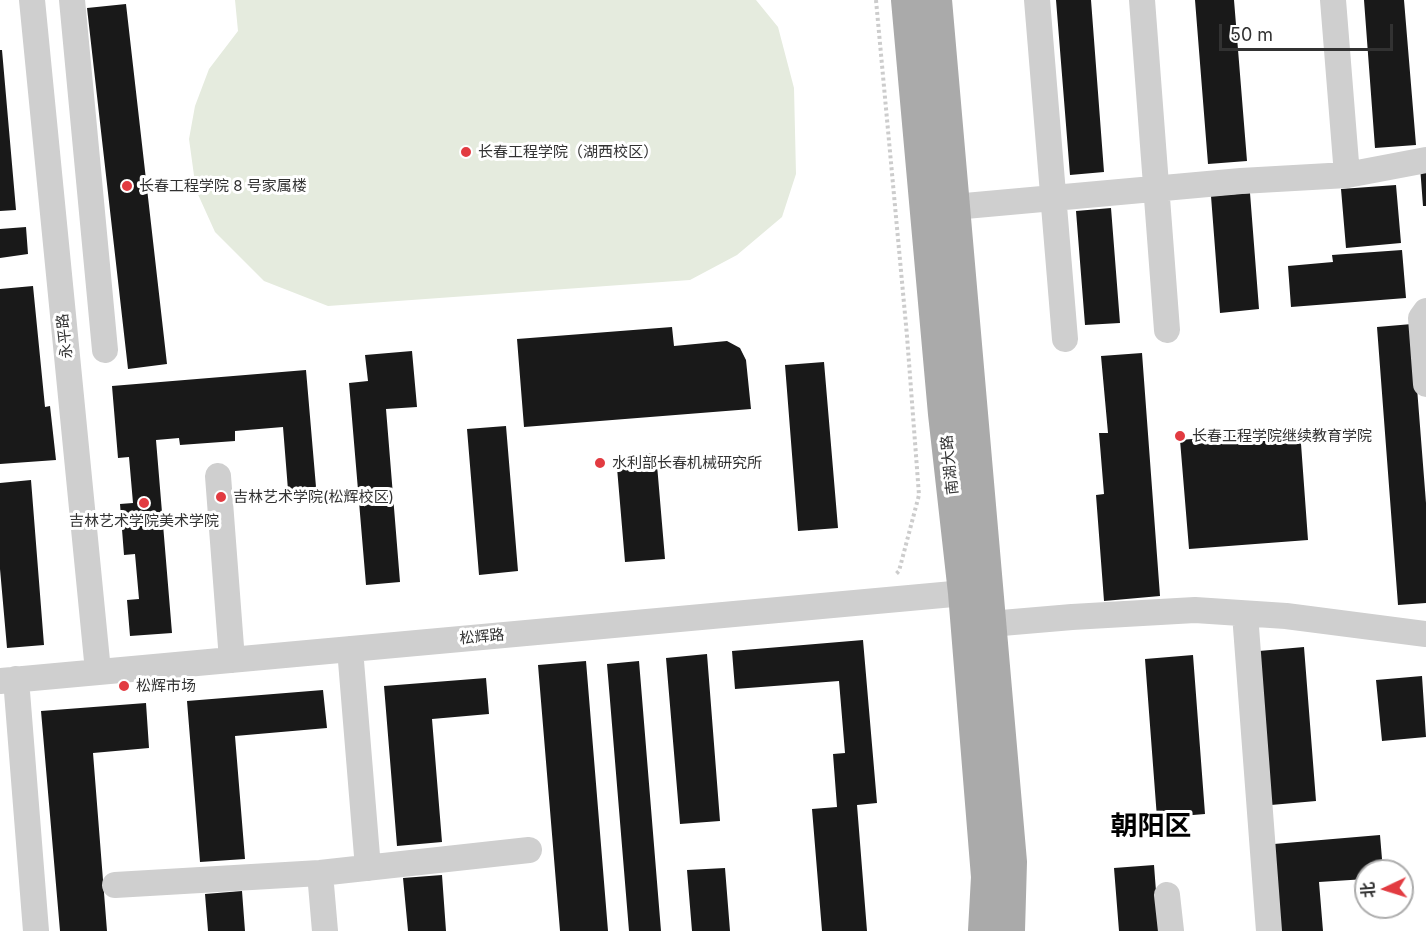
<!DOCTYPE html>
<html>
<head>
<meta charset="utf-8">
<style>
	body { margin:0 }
	#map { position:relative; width:1426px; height:931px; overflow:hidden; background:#fff; font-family:Inter,"Noto Sans SC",sans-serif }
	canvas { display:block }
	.north { position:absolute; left:1354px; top:859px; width:60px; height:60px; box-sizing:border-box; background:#fff; border:2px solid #adadad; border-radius:50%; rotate:266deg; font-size:16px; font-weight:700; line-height:24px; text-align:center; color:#323232 }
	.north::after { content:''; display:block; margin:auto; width:21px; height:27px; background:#e23b41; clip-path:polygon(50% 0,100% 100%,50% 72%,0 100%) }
	.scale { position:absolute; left:1219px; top:24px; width:174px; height:27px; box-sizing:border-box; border:3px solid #323232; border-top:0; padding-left:8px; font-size:18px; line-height:21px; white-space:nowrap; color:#323232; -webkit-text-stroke:4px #fff; paint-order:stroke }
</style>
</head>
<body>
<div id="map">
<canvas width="1426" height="931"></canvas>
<div class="north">北</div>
<div class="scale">50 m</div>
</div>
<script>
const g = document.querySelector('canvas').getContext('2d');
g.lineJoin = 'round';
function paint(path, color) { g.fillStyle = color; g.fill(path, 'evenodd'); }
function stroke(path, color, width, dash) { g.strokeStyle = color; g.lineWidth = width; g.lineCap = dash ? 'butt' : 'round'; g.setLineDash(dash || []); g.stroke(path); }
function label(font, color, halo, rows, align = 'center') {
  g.font = font + ' Inter,"Noto Sans SC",sans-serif'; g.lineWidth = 6; g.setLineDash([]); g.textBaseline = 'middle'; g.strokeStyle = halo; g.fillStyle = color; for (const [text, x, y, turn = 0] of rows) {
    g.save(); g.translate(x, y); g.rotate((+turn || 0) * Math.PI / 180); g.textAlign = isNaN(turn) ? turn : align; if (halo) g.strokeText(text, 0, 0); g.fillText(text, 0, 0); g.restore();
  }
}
paint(new Path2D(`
	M235,0h521l22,27 16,61 2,86 -14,43 -45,38 -47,25 -362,26 -64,-25 -49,-49 -19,-42 -7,-51 6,-33 14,-37 29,-38z`), '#e5ebde');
paint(new Path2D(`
	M1056,0h35l13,172 -34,3z
	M1195,0h39l13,161 -39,3z
	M1364,0h40l12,145 -41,3z
	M126,4l41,360 -39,5 -41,-361z
	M0,50h2l14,160 -16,1z
	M1420,166h6v40h-3z
	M1396,185l5,58 -55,5 -5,-59z
	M1250,193l9,116 -39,4 -9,-117z
	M1111,208l9,115 -35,2 -9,-114z
	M26,227l2,27 -28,4v-29z
	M1402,250l4,48 -115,9 -3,-41 45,-4 -1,-7z
	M33,286l12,121 5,-1 6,54 -56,4v-175z
	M1412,324l14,179v100l-28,2 -21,-278z
	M672,327l2,19 53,-5 13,7 6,12 5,49 -227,18 -7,-88z
	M412,351l5,56 -31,2 14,173 -34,3 -17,-202 19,-2 -3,-26z
	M1142,353l18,243 -56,5 -8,-106 8,-1 -5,-61h9l-7,-77z
	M824,362l14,166 -40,3 -13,-166z
	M306,370l10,117 -28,3 -5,-63 -48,4v10l-55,4 -1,-7 -23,2 16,193 -42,3 -3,-36 12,-1 -4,-45 -11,1 -4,-51 13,-1 -4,-46 -11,1 -6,-72z
	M506,426l12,145 -39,4 -12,-146z
	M1300,430l8,110 -119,9 -9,-109z
	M656,453l9,106 -40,3 -9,-106z
	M31,480l13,165 -37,3 -7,-79v-86z
	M863,640l14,163 -20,2 10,126h-45l-10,-122 25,-2 -4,-53 12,-1 -6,-72 -104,8 -3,-38z
	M1304,647l12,154 -45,4 -12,-154z
	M707,654l13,167 -40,3 -14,-166z
	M1193,655l12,159 -48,4 -12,-159z
	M586,661l22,270h-48l-22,-266z
	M639,661l22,270h-32l-22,-267z
	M1422,676l4,61 -44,4 -6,-61z
	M486,678l3,36 -57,5 10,123 -45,4 -13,-160z
	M323,690l4,38 -92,8 10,123 -45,3 -13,-161z
	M146,703l3,45 -56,5 14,178h-47l-19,-220z
	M1380,835l3,36h-17v8l-47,3 4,49h-42l-7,-87z
	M1154,865l5,66h-40l-5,-63z
	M725,868l5,63h-38l-5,-61z
	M442,875l4,56h-38l-5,-53z
	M242,891l3,40h-37l-3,-37z`), '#191919');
stroke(new Path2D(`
	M876,0l31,336 12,159 -20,76 -3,3`), '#ccc', 4, [3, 3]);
stroke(new Path2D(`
	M32,0l66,671
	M72,0l33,350
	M1037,0l28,339
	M1142,0l25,330
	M1347,175l79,-15
	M954,207l287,-26 106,-6 -14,-175
	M1426,311l-5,7 5,66
	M218,476l14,184
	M1245,614l24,317
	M990,624l82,-7 123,-7 91,6 140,18
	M350,649l18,219
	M16,679l20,252
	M0,681l964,-88
	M320,873l5,58
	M115,885l205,-12 209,-23
	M1167,895l4,36`), '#cfcfcf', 26);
stroke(new Path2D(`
	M907,0l37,414 20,179 23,284 -3,54
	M936,0l75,862 -2,69`), '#aaa', 32);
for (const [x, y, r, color] of [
	[466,152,6,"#e23b41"],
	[127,186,6,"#e23b41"],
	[1180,436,6,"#e23b41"],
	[600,463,6,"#e23b41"],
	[221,497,6,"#e23b41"],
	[144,503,6,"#e23b41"],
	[124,686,6,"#e23b41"]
]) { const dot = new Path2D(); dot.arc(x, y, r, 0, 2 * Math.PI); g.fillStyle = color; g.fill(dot); stroke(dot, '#fff', 2); }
label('15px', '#323232', '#fff', [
	["长春工程学院（湖西校区）",478,152],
	["长春工程学院 8 号家属楼",139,186],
	["长春工程学院继续教育学院",1192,436],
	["水利部长春机械研究所",612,463],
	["吉林艺术学院(松辉校区)",233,497],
	["吉林艺术学院美术学院",144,521,"center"],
	["松辉市场",136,686]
], 'left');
label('15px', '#323232', '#fff', [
	["永平路",65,336,-96],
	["南湖大路",950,465,-96],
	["松辉路",482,637,-5]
]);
label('bold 27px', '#000', '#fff', [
	["朝阳区",1151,827]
]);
</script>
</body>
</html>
